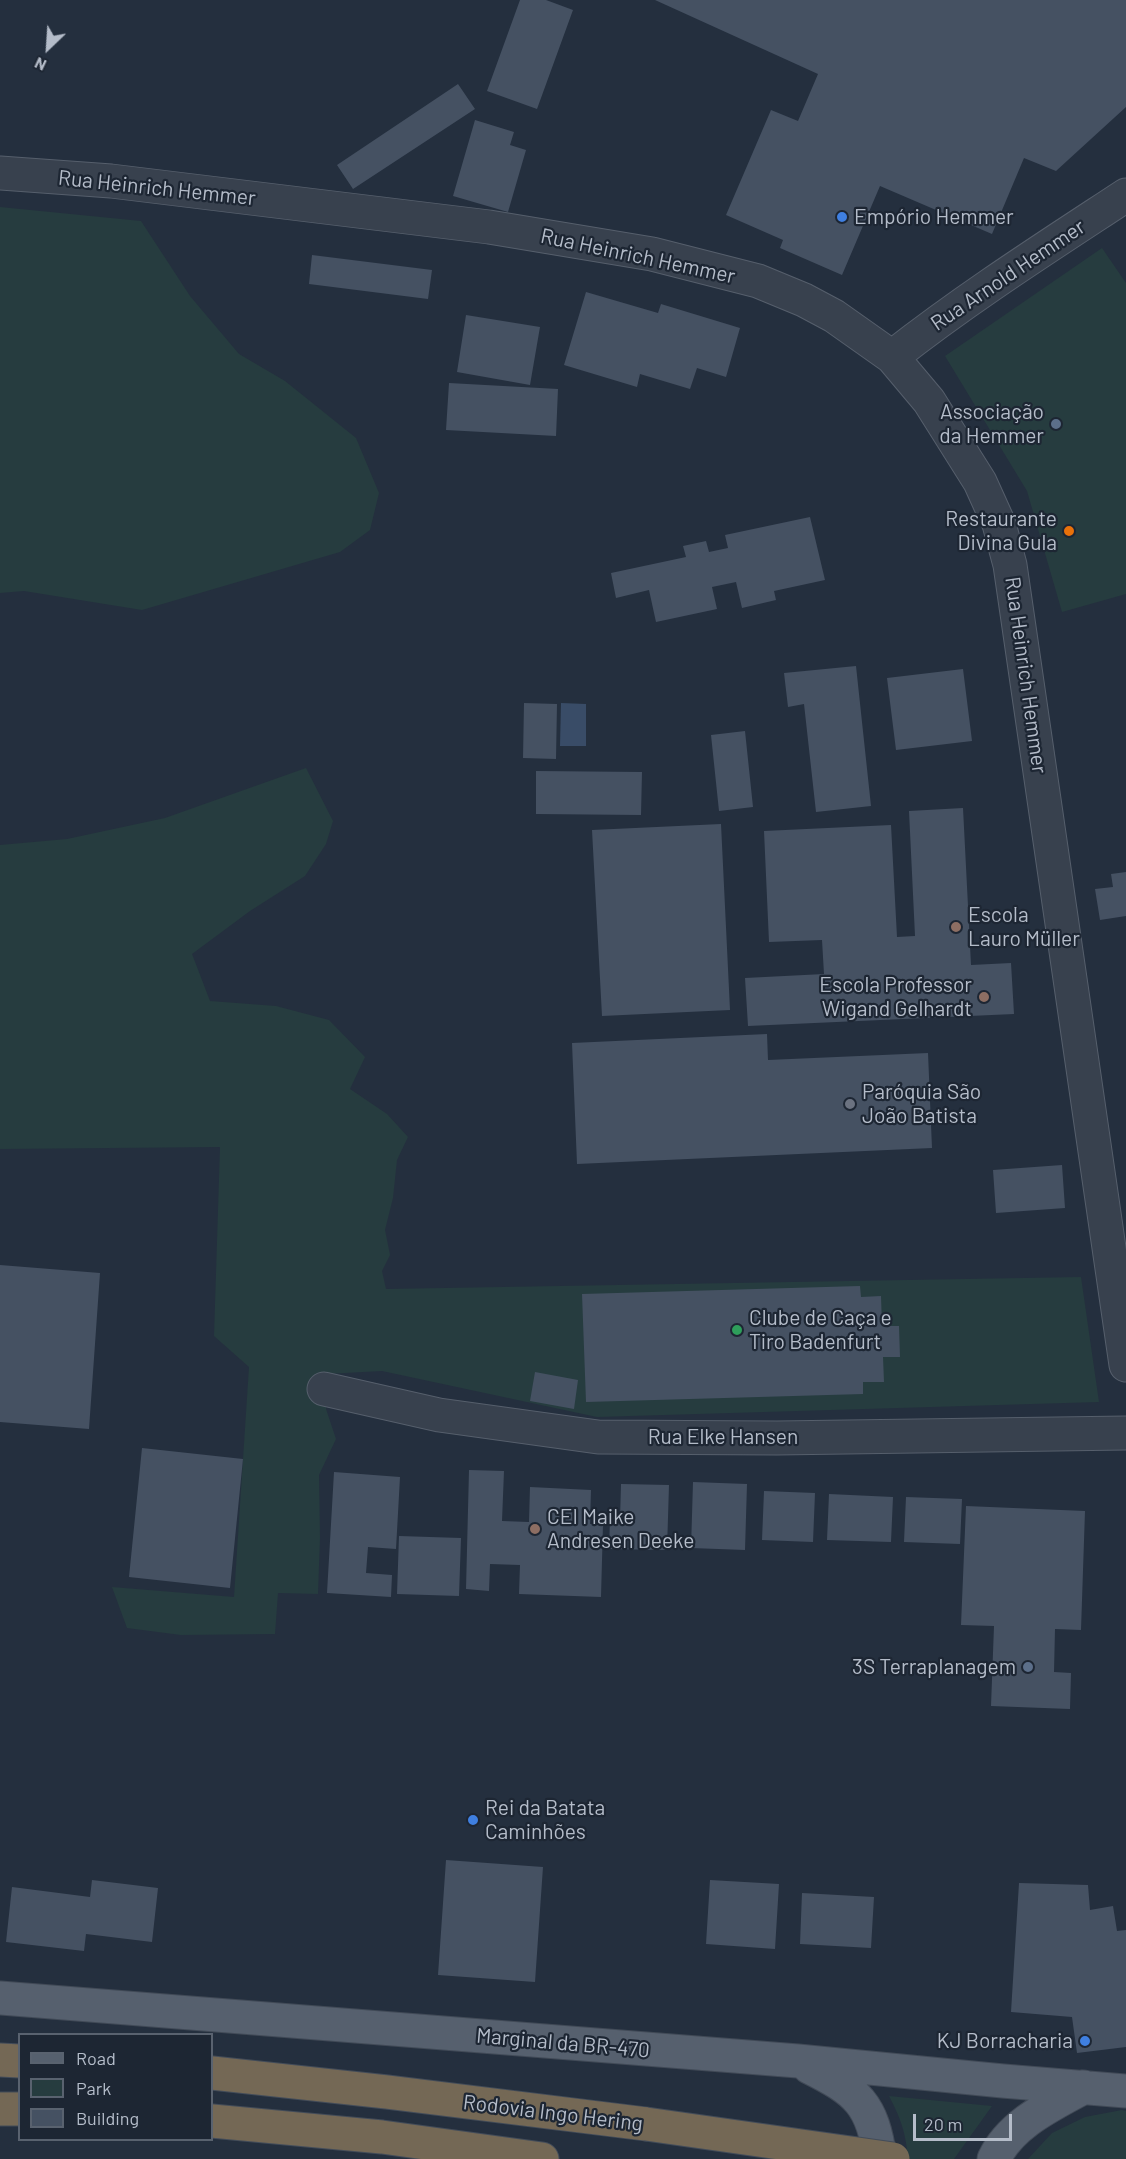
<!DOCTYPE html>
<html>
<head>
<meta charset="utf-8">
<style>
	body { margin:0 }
	#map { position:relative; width:1126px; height:2159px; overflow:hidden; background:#242f3e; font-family:Barlow,sans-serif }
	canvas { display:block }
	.legend { position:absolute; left:18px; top:2033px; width:195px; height:108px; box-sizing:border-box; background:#1d2633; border:2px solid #59626f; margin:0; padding:8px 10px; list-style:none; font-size:18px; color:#b4bcc9 }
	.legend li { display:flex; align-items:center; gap:12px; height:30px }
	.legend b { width:30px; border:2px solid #59626f }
	.north { position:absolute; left:18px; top:18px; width:60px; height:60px; -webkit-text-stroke:4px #1d2633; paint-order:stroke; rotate:205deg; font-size:16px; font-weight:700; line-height:24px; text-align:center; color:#b4bcc9 }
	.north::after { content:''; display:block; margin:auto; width:21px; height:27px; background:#b4bcc9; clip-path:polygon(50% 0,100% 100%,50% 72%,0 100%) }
	.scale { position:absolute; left:913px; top:2114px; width:99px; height:27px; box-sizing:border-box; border:3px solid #b4bcc9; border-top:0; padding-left:8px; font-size:18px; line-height:21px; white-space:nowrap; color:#b4bcc9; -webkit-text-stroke:4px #1d2633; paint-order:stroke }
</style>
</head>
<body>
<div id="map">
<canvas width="1126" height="2159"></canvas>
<ul class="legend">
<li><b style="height:8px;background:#56606e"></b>Road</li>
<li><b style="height:16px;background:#263c3f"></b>Park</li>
<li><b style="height:16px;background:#455162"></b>Building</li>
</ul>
<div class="north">N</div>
<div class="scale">20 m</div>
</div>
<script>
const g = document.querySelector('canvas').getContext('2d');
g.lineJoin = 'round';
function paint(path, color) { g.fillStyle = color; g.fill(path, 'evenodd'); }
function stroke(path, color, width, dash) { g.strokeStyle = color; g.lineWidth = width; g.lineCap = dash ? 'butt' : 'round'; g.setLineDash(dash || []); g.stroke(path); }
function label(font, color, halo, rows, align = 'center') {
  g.font = font + ' Barlow,sans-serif'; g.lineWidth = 4.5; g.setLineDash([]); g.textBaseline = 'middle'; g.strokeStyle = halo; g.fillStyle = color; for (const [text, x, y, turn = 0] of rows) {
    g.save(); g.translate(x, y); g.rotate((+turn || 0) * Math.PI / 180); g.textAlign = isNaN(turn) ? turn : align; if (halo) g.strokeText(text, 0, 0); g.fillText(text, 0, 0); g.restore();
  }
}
paint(new Path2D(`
	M0,207l141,14 49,75 49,58 46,27 71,57 23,55 -9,37 -30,22 -198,58 -118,-19 -24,2z
	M1102,248l24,35v311l-64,18 -35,-121 -82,-135z
	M306,768l27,53 -7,23 -21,32 -55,35 -58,43 18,47 66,5 53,14 36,37 -15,32 37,25 21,23 -11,23 -4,38 -8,32 5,25 -8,16 4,18 695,-12 18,125 -502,15 -215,-46 -56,3v35l10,30 -17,36 1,63 -2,56 -40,-1 -3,41 -94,1 -54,-7 -15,-41 122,10 15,-230 -35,-31 6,-189 -220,2v-304l67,-6 98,-21z
	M889,2096l103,10 -38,53h-46c-2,-26 -7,-40 -19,-63z
	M1122,2110l4,1v48h-98l24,-26 33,-16z`), '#263c3f');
paint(new Path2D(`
	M561,703l25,1v42h-26z`), '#394c67');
paint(new Path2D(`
	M520,0h26l27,10 -36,99 -50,-18z
	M655,0h471v107l-70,64 -32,-13 -32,76 -112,-48 -38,89 -62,-27 3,-8 -57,-25 45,-105 27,11 20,-47z
	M458,84l17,25 -122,80 -16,-24z
	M475,120l39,12 -4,13 16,5 -18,62 -55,-16z
	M312,255l120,15 -4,29 -119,-15z
	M586,292l72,21 3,-9 79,24 -14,49 -29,-9 -7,21 -50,-15 -3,13 -73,-22z
	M466,315l74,12 -10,58 -73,-13z
	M449,383l109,6 -2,47 -110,-6z
	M810,517l15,63 -51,11 2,9 -34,8 -6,-26 -24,5 5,22 -61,13 -7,-32 -33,8 -5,-25 75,-16 -3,-11 23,-5 3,11 19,-4 -3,-13z
	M856,666l15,140 -55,6 -12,-108 -16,3 -4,-34z
	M963,669l9,72 -76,9 -9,-72z
	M524,703l33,1 -1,55 -33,-1z
	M745,731l8,76 -34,4 -8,-76z
	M536,771l106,1 -1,43 -105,-1z
	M963,808l8,157 40,-2 3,51 -266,12 -3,-48 79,-4 -2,-34 -53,2 -5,-111 127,-6 6,112 18,-1 -6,-125z
	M721,824l9,186 -128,6 -10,-186z
	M1126,872v44l-26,4 -5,-31 18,-2 -2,-13z
	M767,1034l1,26 160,-7 4,95 -355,16 -5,-121z
	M1062,1165l3,43 -69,5 -3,-43z
	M0,1265l100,8 -11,156 -89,-7z
	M860,1286l1,11 20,-1 1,30h17l1,31h-17l1,25h-21v12l-277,8 -4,-108z
	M535,1372l43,8 -4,29 -44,-8z
	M142,1448l101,11 -13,129 -101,-11z
	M469,1470l35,1 -2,50 27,1 1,-35 61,3 -1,34h13l-2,73 -82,-3 1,-29 -30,-1 -1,27 -23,-2z
	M334,1472l66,5 -4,72 -28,-2 -2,26 26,2 -1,22 -64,-4z
	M693,1482l54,2 -2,66 -54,-2z
	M621,1484l48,1 -2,65 -58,-1 1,-30 10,1z
	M764,1491l51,2 -2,49 -51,-2z
	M829,1494l64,3 -2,45 -64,-2z
	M906,1497l56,2 -2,45 -56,-2z
	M966,1506l119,5 -4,119 -26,-1 -1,43 17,1 -1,36 -79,-3 3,-80 -33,-1z
	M399,1536l62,2 -2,58 -62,-2z
	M446,1860l97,7 -8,115 -97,-7z
	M92,1880l66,8 -6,54 -66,-8 -2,17 -78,-9 6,-55 78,10z
	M710,1880l69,4 -4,65 -69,-5z
	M1019,1883l69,2 2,25 23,-4 4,25 9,-1v117l-49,6 -5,-36 -61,-5z
	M802,1893l72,4 -3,51 -71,-4z`), '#455162');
const minor = new Path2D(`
	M0,173l111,8 378,46 163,27 106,27 46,19 30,16 58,41 37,44 51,81 19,42 11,41 116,800
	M892,357c75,-59 155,-110 234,-162
	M324,1389l115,26 159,22 179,1 349,-5`);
const major = new Path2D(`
	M0,1998l798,63 205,20 123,10
	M809,2067c48,24 64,37 71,92
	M994,2159c17,-36 58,-54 90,-72`);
const highway = new Path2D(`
	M0,2060l20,1
	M212,2073l175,19 259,32
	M0,2109h20
	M212,2121l170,16 160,22`);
stroke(minor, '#565f6c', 35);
stroke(major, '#414a57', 35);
stroke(highway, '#434c59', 35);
stroke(minor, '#38414e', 33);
stroke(major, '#56606e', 33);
stroke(highway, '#746855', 33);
const highwayBridge = new Path2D(`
	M646,2124l247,35`);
stroke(highwayBridge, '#434c59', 35, []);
stroke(highwayBridge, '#746855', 33);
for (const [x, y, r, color] of [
	[842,217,6,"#3f7fe0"],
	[1056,424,6,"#5c6f8a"],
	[1069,531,6,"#e8710a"],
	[956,927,6,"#8d6e63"],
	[984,997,6,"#8d6e63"],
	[850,1104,6,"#6b7280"],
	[737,1330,6,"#2e9e5b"],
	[535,1529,6,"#8d6e63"],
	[1028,1667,6,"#5c6f8a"],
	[473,1820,6,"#3f7fe0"],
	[1085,2041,6,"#3f7fe0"]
]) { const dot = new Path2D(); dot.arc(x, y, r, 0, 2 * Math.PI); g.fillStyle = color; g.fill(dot); stroke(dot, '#1d2633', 2); }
label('21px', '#b4bcc9', '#1d2633', [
	["Rua Heinrich Hemmer",157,188,6],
	["Rua Heinrich Hemmer",638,256,12],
	["Rua Arnold Hemmer",1008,275,-34],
	["Rua Heinrich Hemmer",1026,675,82],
	["Rua Elke Hansen",723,1437],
	["Marginal da BR-470",563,2043,5],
	["Rodovia Ingo Hering",553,2113,7]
]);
label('21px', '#b4bcc9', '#1d2633', [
	["Empório Hemmer",854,217],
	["Associação",1044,412,"right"],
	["da Hemmer",1044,436,"right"],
	["Restaurante",1057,519,"right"],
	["Divina Gula",1057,543,"right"],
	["Escola",968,915],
	["Lauro Müller",968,939],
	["Escola Professor",972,985,"right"],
	["Wigand Gelhardt",972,1009,"right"],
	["Paróquia São",862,1092],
	["João Batista",862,1116],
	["Clube de Caça e",749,1318],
	["Tiro Badenfurt",749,1342],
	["CEI Maike",547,1517],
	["Andresen Deeke",547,1541],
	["3S Terraplanagem",1016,1667,"right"],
	["Rei da Batata",485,1808],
	["Caminhões",485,1832],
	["KJ Borracharia",1073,2041,"right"]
], 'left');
</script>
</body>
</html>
